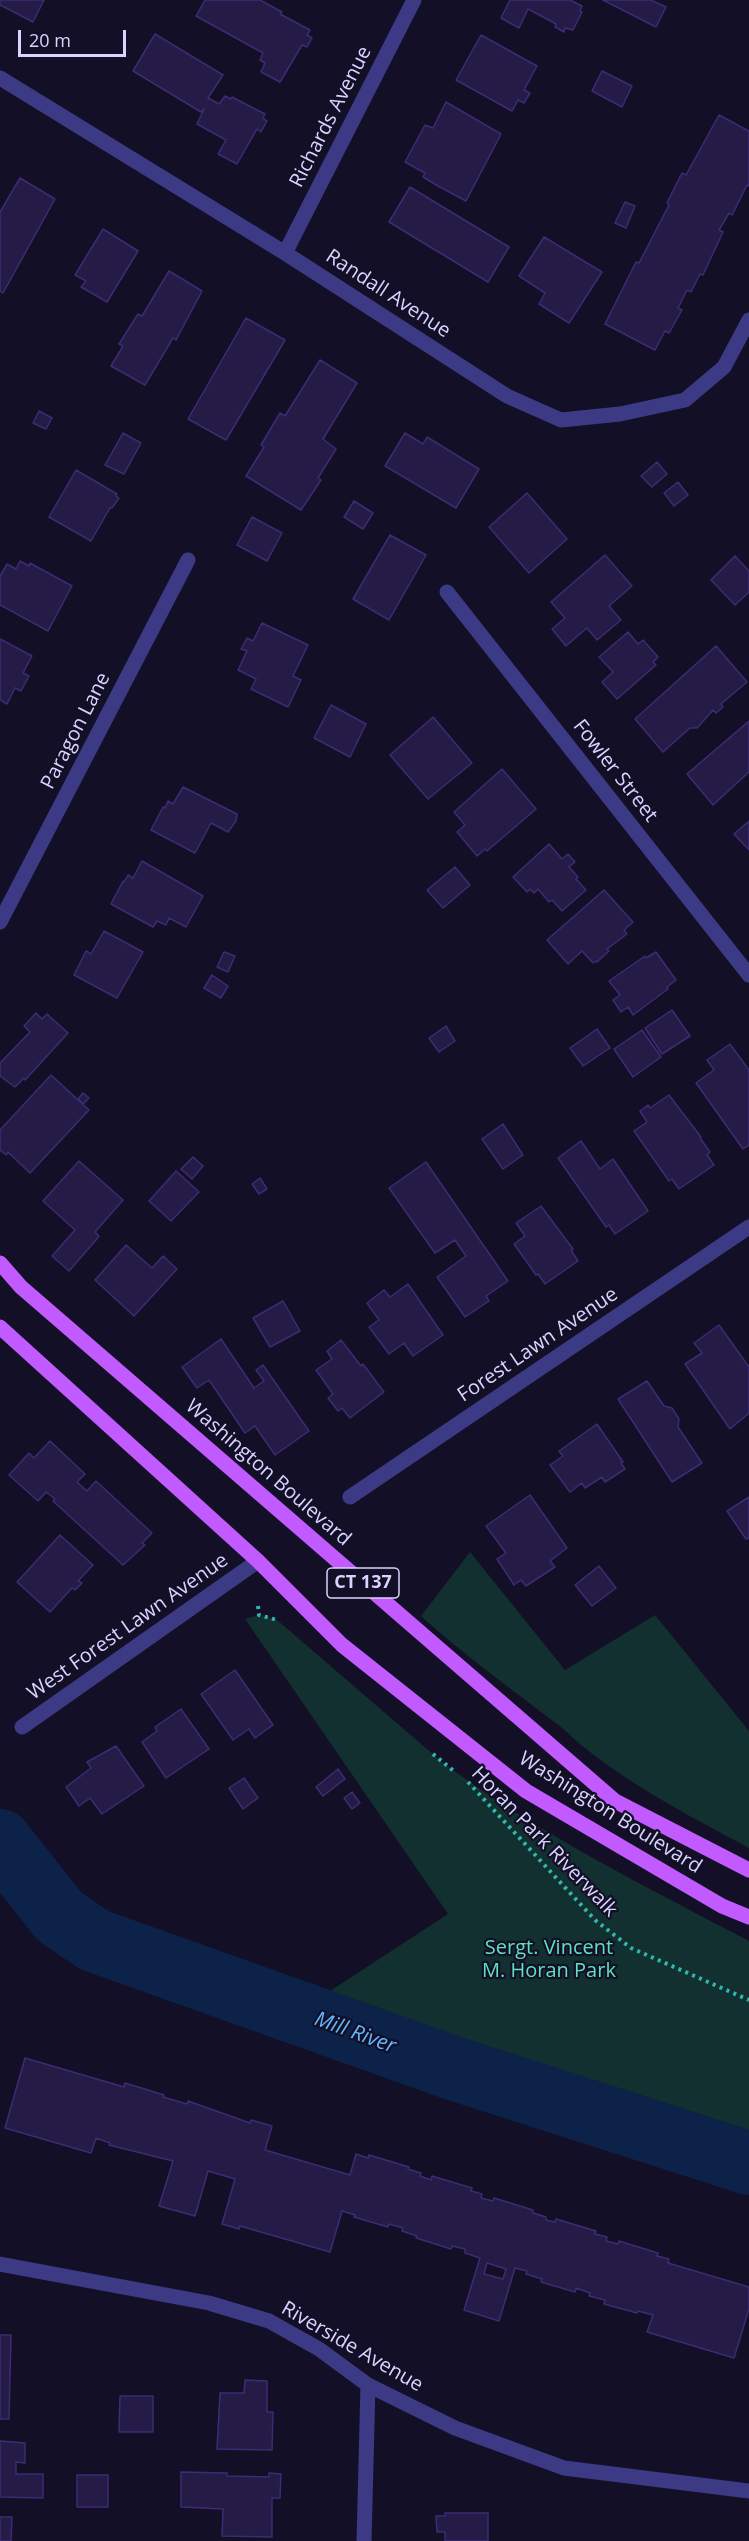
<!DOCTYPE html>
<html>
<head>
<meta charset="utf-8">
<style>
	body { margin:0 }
	#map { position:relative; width:749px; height:2541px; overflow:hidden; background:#130f26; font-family:"Open Sans",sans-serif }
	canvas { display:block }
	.scale { position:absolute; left:18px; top:30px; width:108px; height:27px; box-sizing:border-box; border:3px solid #d9d4ff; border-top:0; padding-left:8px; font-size:18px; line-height:21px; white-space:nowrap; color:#d9d4ff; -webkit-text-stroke:4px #130f26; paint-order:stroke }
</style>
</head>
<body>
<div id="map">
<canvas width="749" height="2541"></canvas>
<div class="scale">20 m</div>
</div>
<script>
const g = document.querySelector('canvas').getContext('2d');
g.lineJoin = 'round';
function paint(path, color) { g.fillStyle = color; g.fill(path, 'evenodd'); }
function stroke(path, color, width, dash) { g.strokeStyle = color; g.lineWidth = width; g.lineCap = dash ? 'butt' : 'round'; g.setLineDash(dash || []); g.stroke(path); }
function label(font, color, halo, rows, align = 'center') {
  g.font = font + ' "Open Sans",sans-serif'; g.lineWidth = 4.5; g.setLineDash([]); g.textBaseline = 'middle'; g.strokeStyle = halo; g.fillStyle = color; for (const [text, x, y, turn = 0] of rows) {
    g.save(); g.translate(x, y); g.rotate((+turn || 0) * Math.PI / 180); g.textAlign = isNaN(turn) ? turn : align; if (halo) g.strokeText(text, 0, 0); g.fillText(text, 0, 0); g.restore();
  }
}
paint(new Path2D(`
	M470,1552l95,118 90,-55 94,116v117c-56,-30 -114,-60 -164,-100 -10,-7 -18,-17 -28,-24 -46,-35 -93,-69 -136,-108z
	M259,1615l17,4 166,143c95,71 203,124 307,179v191l-212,-59 -213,-78 124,-81 -203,-295z`), '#12302f');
stroke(new Path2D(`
	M0,1841l59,75 35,24 359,128 296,95`), '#0c2248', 64);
const building = new Path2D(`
	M0,0h44l-11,22 -33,-17z
	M205,0h55l22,12 -2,2 30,16 -3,5 5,3 -5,9 -5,-2 -22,37 -19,-10 4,-9 -5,-3 3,-7 -67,-37z
	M510,0h60l12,6 -2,5 2,1 -9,18 -8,-2 -1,4 -9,-5 1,-3 -28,-15 -9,19 -18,-10z
	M603,0h48l15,7 -10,20z
	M155,34l68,41 -15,23 11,6 6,-8 6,3 1,-2 33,17 -2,4 4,3 -6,11 -4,-3 -20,35 -19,-10 8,-14 -29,-16 7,-15 -3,3 -68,-41z
	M481,35l56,31 -13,24 6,3 -6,10 -6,-3 -6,11 -56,-31z
	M602,71l30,15 -10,21 -30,-16z
	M446,102l55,32 -35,67 -28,-15 -15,-9 2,-4 -20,-11 20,-37 8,3z
	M719,115l30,16v55l-2,-1 -15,30 -3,-2 -10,17 4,2 -20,43 -3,-1 -9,18 -4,-2 -9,18 4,2 -13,23 -4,-2 -10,19 -50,-26 31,-62 3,1 30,-58 -2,-2 15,-30 4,2z
	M20,178l35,21 -52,94 -3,-2v-79z
	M410,187l99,60 -21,35 -99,-60z
	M625,202l10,4 -9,22 -11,-5z
	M103,229l35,22 -31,51 -26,-15 5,-6 -11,-6z
	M544,237l58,35 -33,51 -30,-19 6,-11 -26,-17z
	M169,271l33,20 -26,49 -3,-2 -28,47 -34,-19 12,-20 -4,-2 19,-30 4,2z
	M246,318l39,22 -59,100 -38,-21z
	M320,360l37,23 -34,56 13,10 -18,29 3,2 -20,30 -55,-34 18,-29 -3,-2 19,-32 5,3z
	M39,411l13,7 -6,11 -13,-6z
	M123,433l18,10 -17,31 -19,-9z
	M405,433l18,11 4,-7 52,32 -23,39 -71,-42z
	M657,462l10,12 -15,13 -11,-11z
	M76,470l41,24 -1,2 3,2 -7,10h-2l-19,33 -42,-24z
	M678,482l10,13 -14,11 -10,-13z
	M527,493l40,46 -38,34 -40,-46z
	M354,501l19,12 -10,16 -19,-12z
	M252,517l30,16 -15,28 -30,-16z
	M390,535l36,20 -37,65 -36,-21z
	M605,555l27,31 -23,20 12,14 -24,20 -10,-12 -21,18 -14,-17 13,-11 -14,-16z
	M735,556l14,15v21l-14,13 -24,-25z
	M20,561l9,5 1,-3 42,23 -24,45 -48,-26v-29l7,-12 9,5z
	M262,623l46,22 -15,31 8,4 -13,27 -37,-18 5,-10 -18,-9 9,-19 -6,-2 6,-11 6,3z
	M628,632l10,12 5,-4 15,17 -5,5 3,3 -39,34 -15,-17 11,-10 -14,-15z
	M0,639l32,17 -9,17 6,3 -8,15 -6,-3 -8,16 -7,-4z
	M716,646l31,36 -26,22 2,3 -7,6 -3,-3 -16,18h-7l-27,24 -28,-33z
	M331,705l35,19 -16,33 -36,-19z
	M433,717l39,46 -44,36 -38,-44z
	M749,721v51l-36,33 -26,-31z
	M502,769l34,40 -49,42 -2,-2 -8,7 -20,-24 8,-7 -11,-13z
	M183,787l54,27 -1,7 -8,11 -17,-9 -16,30 -44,-23 12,-23 2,1 3,-7 5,3z
	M749,821v29l-15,-16z
	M549,844l13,15 6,-5 7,8 -6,5 9,10 -2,2 10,11 -24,21 -10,-11 -3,2 -11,-13 -4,4 -4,-4 -3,3 -14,-15z
	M142,861l61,35 -17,31 -17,-9 -3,7 -9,-4 -4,6 -42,-23 12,-23 1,1 4,-7 5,3z
	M455,867l15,18 -27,23 -16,-18z
	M604,890l29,32 -9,8 3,4 -20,15 2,2 -12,11 -1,-1 -3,2 -11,-12 -14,13 -21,-24z
	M104,931l39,21 -26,46 -43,-23 12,-24 5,3z
	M224,952l11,4 -7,16 -11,-5z
	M656,952l20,28 -9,7 1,2 -35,26 -5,-8 -7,5 -8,-12 7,-5 -11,-14 36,-25 1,2z
	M212,975l16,11 -7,12 -17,-10z
	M672,1010l18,26 -28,18 -17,-26z
	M36,1013l6,6 5,-5 21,19 -43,47 -1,-2 -9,9 -15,-11v-13l30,-31 -6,-6z
	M446,1026l9,15 -16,11 -10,-14z
	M597,1029l13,19 -27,18 -13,-18z
	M642,1030l19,27 -28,20 -19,-28z
	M730,1044l19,26v75l-6,4 -47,-66 18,-13 -7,-10z
	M51,1075l38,35 -59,63 -22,-21 -2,3 -6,-5v-20z
	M83,1093l6,5 -6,6 -5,-5z
	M669,1095l32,42 -1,1 10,14 -3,3 7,10 -35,24 -7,-10 -3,2 -35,-50 13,-9 -7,-11 8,-6 2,3z
	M503,1124l20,31 -20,14 -21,-30z
	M581,1141l19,28 13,-10 35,52 -33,23 -6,-9 -3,2 -48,-69z
	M193,1157l10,9 -11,13 -11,-10z
	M79,1161l44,39 -28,32 4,4 -3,4 -27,31 -17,-15 23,-26 -32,-29z
	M426,1162l82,119 -22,15 3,5 -24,16 -28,-40 29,-21 -11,-16 -20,13 -46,-65z
	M176,1171l23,21 -28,29 -22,-20z
	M260,1178l7,11 -8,5 -7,-10z
	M541,1206l32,43 -2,1 7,11 -33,23 -7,-10 -2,1 -22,-31 11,-8 -9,-13z
	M126,1245l26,23 11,-12 14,13 -43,47 -39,-36z
	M408,1284l35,51 -30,21 -9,-13 -15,11 -20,-27 10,-7 -12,-17 17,-13 6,7z
	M283,1301l17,30 -30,16 -17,-29z
	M719,1325l30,42v46l-19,16 -45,-65 17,-11 -8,-10z
	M221,1339l33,49 10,-7 -8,-11 7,-5 46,66 -34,24 -20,-29 -10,7 -36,-53 -12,8 -15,-21z
	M341,1340l20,26 2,-2 21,28 -34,26 -8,-10 -4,3 -10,-13 5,-4 -17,-24 16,-11 -5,-8z
	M647,1381l17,25 8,2 7,11 -1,8 24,36 -30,19 -54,-83z
	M597,1424l26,38 -2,1 4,6 -20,13 -3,-5 -17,11 -3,-5 -12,9 -20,-27 13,-9 -4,-5z
	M50,1441l35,33 -8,8 10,9 9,-10 56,52 -10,10 3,2 -22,20 -70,-64 2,-2 -9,-7 -8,9 -29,-26 20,-22 5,5z
	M530,1495l37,53 -17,13 5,6 -29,19 -5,-6 -7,5 -17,-26 9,-6 -20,-27z
	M749,1497v41l-3,1 -19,-28z
	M60,1535l33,30 -15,16 4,2 -7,7 -3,-2 -22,24 -33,-30z
	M599,1566l17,22 -24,18 -17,-21z
	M235,1670l38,55 -18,13 -6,-9 -16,11 -32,-46z
	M181,1709l28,40 -43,29 -24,-36 15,-11 -2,-4z
	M116,1746l28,40 -42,28 -12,-16 -11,8 -13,-19 25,-19 -4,-6z
	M338,1769l7,10 -22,17 -7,-9z
	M244,1778l14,20 -15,11 -14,-21z
	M352,1792l8,11 -8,6 -8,-11z
	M25,2058l99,29 1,-4 39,12 -1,2 24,7 1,-3 62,22 1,-3 21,6 -7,24 85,25 6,-21 12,4 1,-3 40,12 -1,2 13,4 -1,3 11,4 1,-4 40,12 -1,3 11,3 -1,4 12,3 1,-3 39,12v3l13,4v3l9,2 1,-3 40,12 -1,3 12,3 -1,4 12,3 1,-3 39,12 -1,3 12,3 -1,4 81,24v22l-15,49 -87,-26 6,-17 -15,-4 -1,2 -33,-9 1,-4 -16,-4 1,-3 -14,-5 -1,4 -34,-10 1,-3 -16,-5 1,-3 -12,-3 -16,53 -35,-11 16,-52 -15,-5v-4l-13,-3 -1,3 -35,-11 1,-2 -15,-5 1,-3 -14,-4 -1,3 -34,-10 1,-2 -13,-4 -12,41 -90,-26 -1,3 -17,-5 13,-45 -27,-8 -13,45 -36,-10 14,-45 -64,-16 1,-2 -14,-5 -5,15 -86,-25zM487,2263l19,6 -3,10 -19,-5z
	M0,2335h11l-2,84h-9z
	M245,2380l22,1v31h6l-1,38 -55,-1 3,-56h24z
	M120,2396h33v36h-34z
	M0,2441l25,2v20l-9,-1v12h27v24l-43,-1z
	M181,2472l46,1v3l42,1v-4l12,1 -1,24h-8v39l-50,-1 1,-27 -42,-2z
	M77,2475h31v32h-31z
	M445,2513h43v28h-43v-9h-8l-1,-16h9z
	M0,2517h12l-1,24h-11z`);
paint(building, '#241b47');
stroke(building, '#3b2d73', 1.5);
stroke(new Path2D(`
	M258,1606l1,9 18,5
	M433,1754l22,18
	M468,1782l127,138 36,28 118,52`), '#2fb8b0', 4, [3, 4.5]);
stroke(new Path2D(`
	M0,78l285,175 222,143 54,24 59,-6 65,-14 39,-33 25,-47
	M285,253l129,-253
	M447,592l302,383
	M0,922l188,-362
	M350,1497l399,-270
	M22,1727l236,-166
	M0,2264l209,39 60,18 50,28 49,36 87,43 109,40 185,23
	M364,2541l4,-156`), '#3d3a85', 15);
stroke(new Path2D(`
	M0,1263l21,24 594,514 134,69
	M0,1327l258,234 84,84 184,146 196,115 27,11`), '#c25bff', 15);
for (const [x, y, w] of [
	[363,1583,72]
]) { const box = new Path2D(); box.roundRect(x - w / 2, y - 15, w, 30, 4.5); g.fillStyle = '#130f26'; g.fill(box); stroke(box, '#d9d4ff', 1.5); }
label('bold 18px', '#d9d4ff', null, [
	["CT 137",363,1583]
]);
label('20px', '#d9d4ff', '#130f26', [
	["Richards Avenue",331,117,-63],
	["Randall Avenue",388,294,33],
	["Paragon Lane",76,731,-63],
	["Fowler Street",615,771,52],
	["Forest Lawn Avenue",538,1345,-34],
	["Washington Boulevard",268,1473,41],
	["West Forest Lawn Avenue",128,1627,-35],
	["Washington Boulevard",610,1813,32],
	["Horan Park Riverwalk",544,1842,46],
	["Riverside Avenue",352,2347,30]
]);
label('20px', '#5fe0c0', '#130f26', [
	["Sergt. Vincent",549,1948],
	["M. Horan Park",549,1971]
]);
label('italic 21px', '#62b6ff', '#130f26', [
	["Mill River",355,2033,20]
]);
</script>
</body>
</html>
